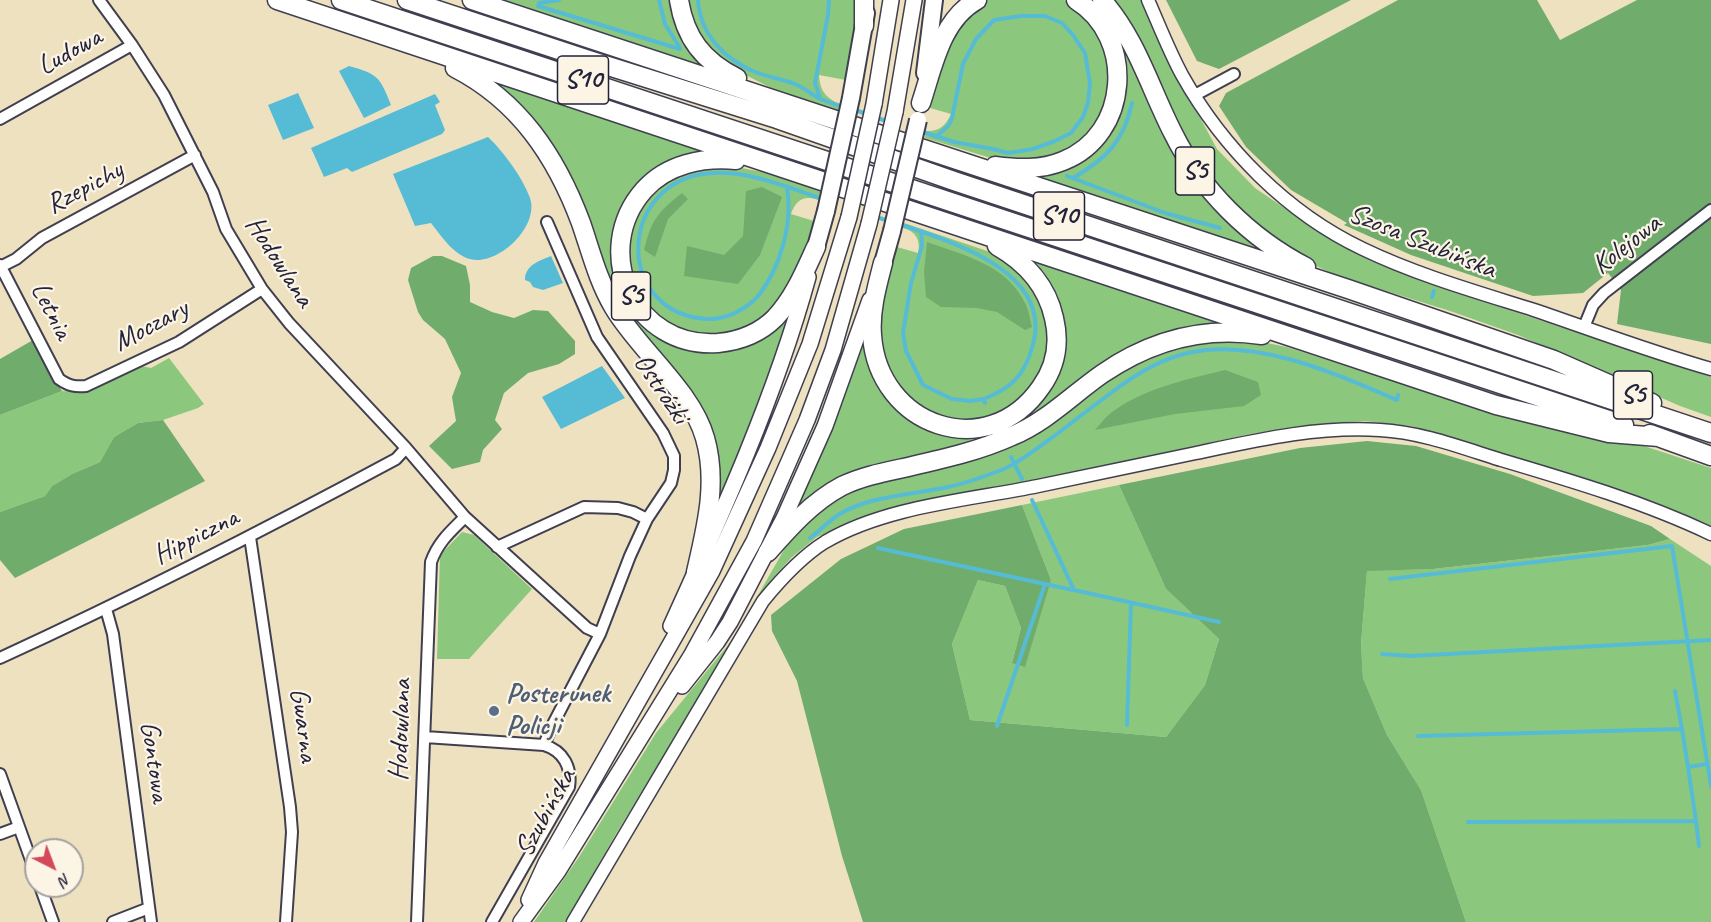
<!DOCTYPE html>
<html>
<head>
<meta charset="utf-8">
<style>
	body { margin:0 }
	#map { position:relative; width:1711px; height:922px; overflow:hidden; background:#ede1c0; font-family:Caveat,sans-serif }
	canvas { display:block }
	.north { position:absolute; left:24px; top:838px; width:60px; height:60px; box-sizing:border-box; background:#fcf5e5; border:2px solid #a5a1a1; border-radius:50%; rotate:138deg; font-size:16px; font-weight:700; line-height:24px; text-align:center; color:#22223b }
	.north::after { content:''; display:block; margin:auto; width:21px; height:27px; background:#d1495b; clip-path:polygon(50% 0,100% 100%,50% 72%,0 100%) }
</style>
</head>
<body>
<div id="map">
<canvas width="1711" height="922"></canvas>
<div class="north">N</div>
</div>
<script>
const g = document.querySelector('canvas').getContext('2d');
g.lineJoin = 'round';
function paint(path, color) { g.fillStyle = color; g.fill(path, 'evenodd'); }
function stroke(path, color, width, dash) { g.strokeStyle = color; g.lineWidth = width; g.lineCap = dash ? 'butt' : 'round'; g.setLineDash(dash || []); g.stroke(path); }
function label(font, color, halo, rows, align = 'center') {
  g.font = font + ' Caveat,sans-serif'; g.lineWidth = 4.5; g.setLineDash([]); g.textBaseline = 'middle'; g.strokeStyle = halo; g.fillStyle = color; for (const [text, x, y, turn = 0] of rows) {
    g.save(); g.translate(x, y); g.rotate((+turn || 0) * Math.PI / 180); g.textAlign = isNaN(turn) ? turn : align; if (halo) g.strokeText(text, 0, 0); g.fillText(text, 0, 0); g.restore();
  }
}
paint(new Path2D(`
	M500,0h172l44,73z
	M685,0h171l1,13 -11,67 -27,-5c1,16 7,23 21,29l-1,7 -66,-22 -49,-25 -27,-28z
	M988,0h76l20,13 20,27 7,49 -11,32 -23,25 -30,14 -53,-1 -69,-21 1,-7c13,1 20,-6 25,-17l-21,-6c12,-46 14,-81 58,-108z
	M1088,0h7l17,20 63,128 103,111 -256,-84 39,-6 62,-74z
	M1110,0h31l16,38 60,111 38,39 47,32 69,41 66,25 274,91v40l-31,-11 -162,-71 -68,-24 -112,-35 -39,-18 -36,-25 -41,-38 -46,-70 -18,-48 -17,-34z
	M474,72l246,83 -76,26 -25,105 70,62 102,-38 -11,38 -60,152 -1,-38 -8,-30 -96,-134 -35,-96z
	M737,167l25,5 59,19 -3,9c-14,-5 -22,0 -27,14l23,7 -11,42 -18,33 -25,26 -34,14 -37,-2 -33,-17 -22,-29 -7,-36 8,-36 22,-30 33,-17z
	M904,223l95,32 27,22 22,41 1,32 -10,30 -34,32 -30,9 -31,-1 -40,-24 -22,-41 -2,-31 3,-31 14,-46 21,6c3,-12 -2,-22 -15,-25z
	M1020,255l212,71 -31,3 -164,87 -67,31 -180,67 76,-182 9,48 14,21 27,19 100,2 22,-18 15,-20 12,-41z
	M1223,339l34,2 30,6 161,52 117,30 76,16 70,23v59l-88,-34 -212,-67 -47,-5 -46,3 -73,11 -207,45 -157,30 -64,27 -25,20 -20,22 -155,253 -51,90h-32l45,-65 77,-124 77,-94 52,-91 16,-19 -1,-3 31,-25 35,-17 124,-31 117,-73 36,-20 27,-10 27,-7z
	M169,358l35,46 -6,4 -35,12 -25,3 -24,14 -14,25 -28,12 -20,12 -7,10 -45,16v-97l62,-24 19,1 14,-4 46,-22 10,2z
	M1119,485l47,104 53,50 -14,46 -39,52 -196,-17 -18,-76 26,-64 27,6 16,42 -9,35 39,-83 -29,-75z
	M462,532l12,3 58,54 -63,70h-32l3,-104z
	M1670,539l41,27v356h-245l-45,-132 -34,-55 -24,-57 -2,-33 6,-75 66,-1 215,-24z`), '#8bc87d');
paint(new Path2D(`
	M1166,0h185l-132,69 -22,-8z
	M1398,0h139l23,40 77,-40h74v344l-94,-20 4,-34 -13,-17 -25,20 -50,3 -122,-41 -67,-30 3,-2 -56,-33 -45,-43 -27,-41 7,-13z
	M762,187l20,10 -22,58 -22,29 -54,-8 3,-30 37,9 19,-19 3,-45z
	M682,193l6,6 -20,20 -13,38 -11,-7c8,-31 13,-37 38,-57z
	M927,242c38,14 80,22 99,63 3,6 4,15 6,22l-7,3 -28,-18 -20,-4 -36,-1 -15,-10 -2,-25z
	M433,256h9l24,10 4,19v17l22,10 22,6 19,-8 15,1 27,30v13l-16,10 -31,9 -24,20 -9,27 7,9 -19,21 -3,12 -28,7 -23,-23 27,-25 -4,-24 9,-24 -16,-34 -22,-19 -5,-8 -10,-32 3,-12z
	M33,340l29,51 -62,24v-56z
	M1225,370l33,12 3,13 -17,11 -69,8 -80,16c6,-7 12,-15 20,-20 31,-22 73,-31 110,-40z
	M163,420l42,61 -190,97 -15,-18v-48l45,-16 7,-10 20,-12 28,-12 14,-25 24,-14z
	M1367,441l49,5 94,28 141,52 19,13 -22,6 -215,24 -66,2 -6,73 2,34 24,57 34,55 45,132h-603l-21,-66 -45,-175 -25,-50 -1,-16 70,-56 63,-30 118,-24 29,75 -26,87 -13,-4 9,-35 -16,-42 -27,-6 -26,64 18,76 196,17 39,-52 14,-46 -53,-50 -47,-104 181,-37z`), '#70ac6c');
paint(new Path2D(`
	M349,66c29,8 31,11 42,39l-27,13 -25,-47z
	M298,93l16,35 -31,12 -15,-35z
	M435,94l5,8 -5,3 10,25 -3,4 -90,38 -5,-4 -23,9 -13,-29z
	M488,137c15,14 35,41 42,61 9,27 -27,63 -54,62 -20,-1 -34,-23 -45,-37l-16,3 -22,-52z
	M551,256l12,27 -20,7 -10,-3 -3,-5 -5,-2c0,-15 14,-19 26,-24z
	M602,366l23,32 -64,31 -19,-32z`), '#56bbd5');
stroke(new Path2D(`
	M559,0l-20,3 -1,3 142,43
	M659,0l6,24 15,24
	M698,0c2,34 26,59 57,72 13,5 27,7 40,12 10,4 18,12 28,16 7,3 14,5 21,7
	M820,98l-5,-15 13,-68 1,-15
	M852,109l15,5
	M874,117l16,5
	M920,131l34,11 39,7 15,4 25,-4 22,-8 16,-8 12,-16 5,-14 2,-20 -5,-30 -12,-18 -11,-12 -17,-7h-24l-27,4 -18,19 -13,25 -11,54 -3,7 -13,12
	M1067,176l98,37 55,15
	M1073,178c33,-19 51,-37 59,-75
	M787,187c6,36 -6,79 -28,108 -12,14 -33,25 -52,24 -95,-6 -90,-141 6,-146 37,-2 76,15 110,26
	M873,216l16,5
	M899,224c53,18 157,48 133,124 -8,28 -21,40 -48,51
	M921,231l1,15 -11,37 -8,50 3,18 17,34 29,14 18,2 14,-2 1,4
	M1432,297l2,-6
	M1011,457l11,22
	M1032,500l42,90 145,32
	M810,538c9,-7 18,-16 28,-23 33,-20 74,-20 110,-28 19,-4 38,-11 56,-18 16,-7 28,-17 42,-27 22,-16 43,-33 65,-49 22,-17 49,-34 77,-40 67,-16 148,21 209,47l1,-5
	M878,548l195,42
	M1390,579l282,-33 39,240
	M1382,654l28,2 301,-16
	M1675,691l7,38
	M1127,725l4,-122
	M997,726l48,-142
	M1418,736l264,-7 6,38
	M1696,821l3,25
	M1468,822l228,-1 -8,-54 19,-3`), '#56bbd5', 4);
const minor = new Path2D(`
	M99,0l33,45 32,50 49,97 13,37 36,60 27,34 117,125 59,69 122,111 13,6
	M1195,95l39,-21
	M0,119l132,-74
	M547,222l50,115 66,96 11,23v14l-3,13 -24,36
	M0,265l59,114c10,7 16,8 27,7l93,-44 83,-53
	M0,267l16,-8 26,-21 153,-83
	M1584,327l9,-22 11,-12 107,-83
	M250,537l40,270 2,25 -6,90
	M497,547l87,-40 34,1 15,4 14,7 -17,37 -30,78 -48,92 -8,19
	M106,609l7,25 38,288
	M0,658c135,-62 266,-129 396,-199l10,-11
	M425,737l119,8c20,6 28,23 25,42l-77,135
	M0,774l36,100
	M0,834l19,-7
	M40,886l13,36
	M113,922l36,-14
	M417,922l14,-360c7,-20 20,-31 34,-45`);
const tertiary = new Path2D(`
	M1148,0c11,25 21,51 34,75 41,73 105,138 181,174 54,26 114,43 171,61 59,20 117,42 177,59
	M573,922l190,-321c18,-22 38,-44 62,-59 61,-36 145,-42 213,-56 53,-11 105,-22 158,-33 61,-13 121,-27 184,-23 40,2 80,17 118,29 71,21 146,43 213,75`);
const secondary = new Path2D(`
	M874,104l17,-104
	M895,112l19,-112
	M671,626c52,-114 104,-229 137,-349
	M682,686l35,-44 13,-20 54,-104 41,-92 45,-126
	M529,900l17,-37 166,-292 56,-123 42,-104 39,-127
	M521,922l37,-51 133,-215 63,-115 53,-121 26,-70 36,-126`);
const trunk = new Path2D(`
	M925,73l9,-73
	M851,98l15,-85
	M816,247l10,-36
	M883,263l9,-32`);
const motorway = new Path2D(`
	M277,0l1219,405 113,28 50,4
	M341,0l1283,425
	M407,0l182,60 188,59 177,62 757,252
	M472,0l876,289 206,71 98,43
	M679,0c6,38 24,61 58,78
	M1102,0c35,40 47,86 71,133 28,57 77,105 133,134
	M864,26v-26
	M455,68c64,33 101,88 126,155 10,29 17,58 33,85 25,42 78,83 91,130 13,45 1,90 -9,134
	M921,103c12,-36 20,-83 56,-103
	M736,160c-33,-3 -69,4 -92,30 -54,61 -10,159 74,153 21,-2 42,-10 57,-25 19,-20 30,-47 41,-71
	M995,166c23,3 46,4 68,-5 67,-26 73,-124 13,-161
	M883,263c-6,23 -13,48 -11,72 6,91 115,130 169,52 15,-21 19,-44 13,-69 -7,-32 -29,-56 -57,-72
	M1650,434l61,22
	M768,552c22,-25 44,-50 74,-66 21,-10 43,-14 66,-19 35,-8 71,-16 104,-31 34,-14 60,-41 90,-62 48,-33 102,-48 160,-39`);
stroke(minor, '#403f4f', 14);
stroke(tertiary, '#403f4f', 15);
stroke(secondary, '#403f4f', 18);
stroke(trunk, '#403f4f', 20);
stroke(motorway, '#403f4f', 21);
stroke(minor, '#fff', 10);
stroke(tertiary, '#fff', 12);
stroke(secondary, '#fff', 15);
stroke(trunk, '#fff', 16);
stroke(motorway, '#fff', 18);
const secondaryBridge = new Path2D(`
	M849,217l25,-113
	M869,224l26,-112`);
const trunkBridge = new Path2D(`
	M826,211l25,-113
	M892,231l26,-111`);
stroke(secondaryBridge, '#403f4f', 18, []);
stroke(trunkBridge, '#403f4f', 20, []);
stroke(secondaryBridge, '#fff', 15);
stroke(trunkBridge, '#fff', 16);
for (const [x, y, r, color] of [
	[494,711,6,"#5c6f8a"]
]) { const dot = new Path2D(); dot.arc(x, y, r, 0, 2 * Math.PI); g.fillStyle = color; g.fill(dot); stroke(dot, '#fcf5e5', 2); }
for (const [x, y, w] of [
	[583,80,51],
	[1195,171,39],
	[1059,216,51],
	[631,296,39],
	[1633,395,39]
]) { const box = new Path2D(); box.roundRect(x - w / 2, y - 24, w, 48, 4.5); g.fillStyle = '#fcf5e5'; g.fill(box); stroke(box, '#22223b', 1.5); }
label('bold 27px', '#22223b', null, [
	["S10",583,80],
	["S5",1195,171],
	["S10",1059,216],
	["S5",631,296],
	["S5",1633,395]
]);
label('28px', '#22223b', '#fcf5e5', [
	["Ludowa",70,52,-29],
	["Rzepichy",85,188,-28],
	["Szosa Szubińska",1422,242,22],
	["Kolejowa",1627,245,-38],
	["Hodowlana",279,262,57],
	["Letnia",51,311,63],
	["Moczary",151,326,-28],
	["Ostróżki",661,389,56],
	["Hippiczna",196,537,-27],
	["Gwarna",303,725,82],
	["Hodowlana",401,730,-88],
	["Gontowa",154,762,82],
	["Szubińska",546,813,-61]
]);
label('bold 28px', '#4e5e75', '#fcf5e5', [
	["Posterunek",506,695],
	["Policji",506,727]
], 'left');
</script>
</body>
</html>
